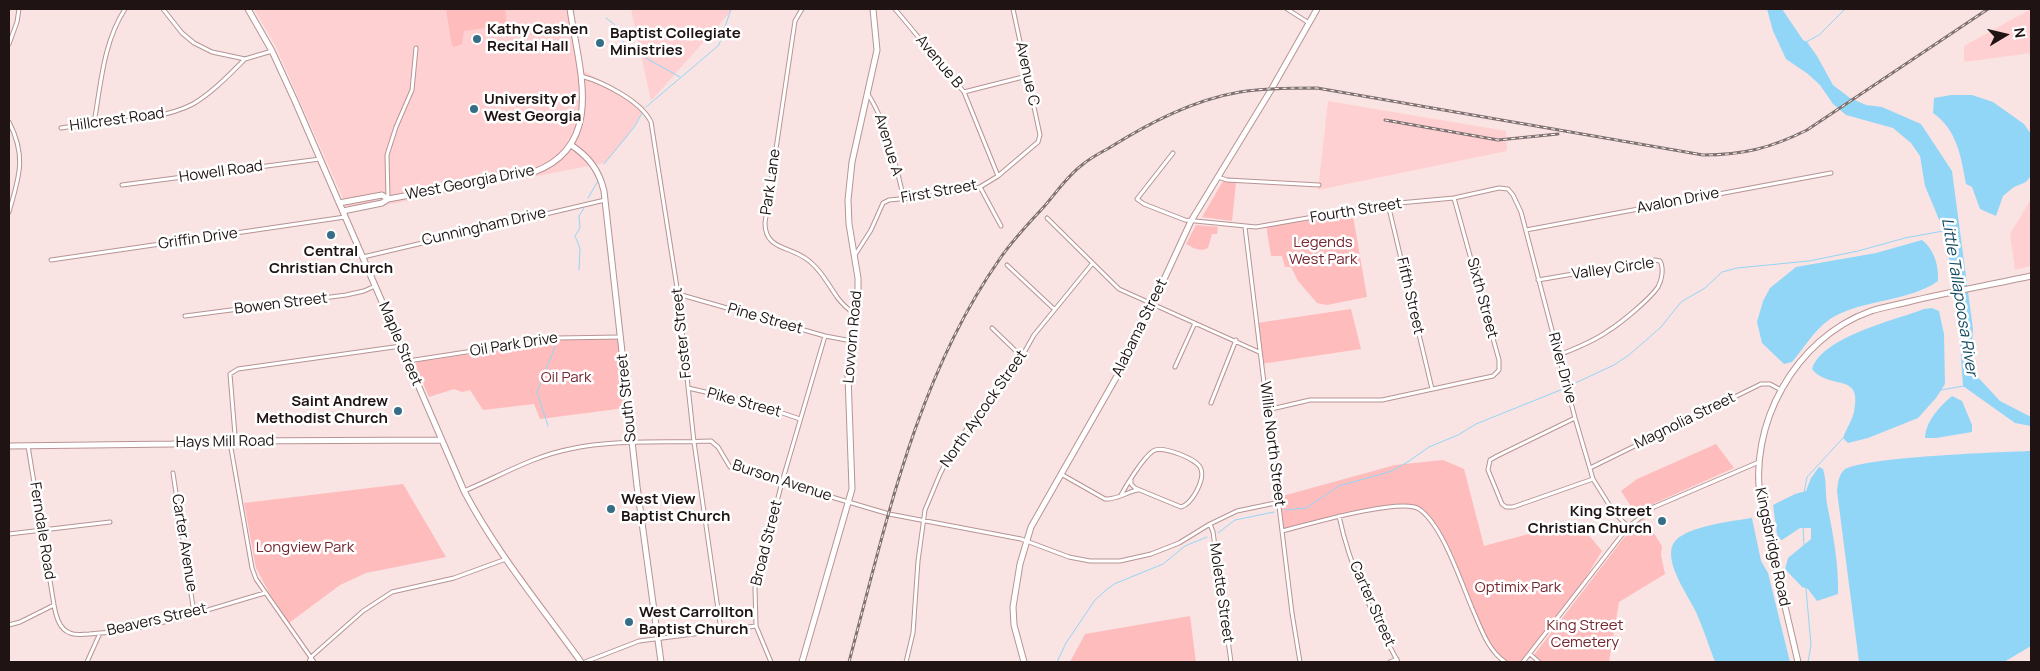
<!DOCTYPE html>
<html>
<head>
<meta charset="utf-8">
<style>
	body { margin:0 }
	#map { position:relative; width:2040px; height:671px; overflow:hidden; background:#fae3e3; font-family:Manrope,sans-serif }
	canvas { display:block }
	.frame { position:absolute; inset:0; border:10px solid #1f1313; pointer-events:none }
	.north { position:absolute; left:1980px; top:10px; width:50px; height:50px; -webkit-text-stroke:4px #fff; paint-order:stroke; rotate:81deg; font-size:14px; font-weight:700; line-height:20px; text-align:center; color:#1f1313 }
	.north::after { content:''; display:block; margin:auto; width:18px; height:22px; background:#1f1313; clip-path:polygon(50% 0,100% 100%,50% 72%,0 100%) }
</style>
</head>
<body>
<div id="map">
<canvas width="2040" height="671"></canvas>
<div class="frame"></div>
<div class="north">N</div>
</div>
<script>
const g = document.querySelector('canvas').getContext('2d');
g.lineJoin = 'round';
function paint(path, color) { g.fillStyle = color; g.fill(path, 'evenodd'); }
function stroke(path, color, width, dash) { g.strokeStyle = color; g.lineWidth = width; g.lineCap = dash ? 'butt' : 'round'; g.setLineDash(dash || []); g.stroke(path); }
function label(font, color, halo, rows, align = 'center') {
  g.font = font + ' Manrope,sans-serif'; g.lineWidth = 5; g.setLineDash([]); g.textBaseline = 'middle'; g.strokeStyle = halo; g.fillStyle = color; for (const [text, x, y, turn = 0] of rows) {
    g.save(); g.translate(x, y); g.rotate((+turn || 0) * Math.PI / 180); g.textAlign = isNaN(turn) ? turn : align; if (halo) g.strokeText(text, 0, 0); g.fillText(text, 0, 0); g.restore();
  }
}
paint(new Path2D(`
	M254,9h322l-3,1 11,61 51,30 10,6 -1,3 -17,27 -22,26 -256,49 -74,-167z
	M631,9h102l-82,92z
	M2031,9v44l-67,9v-16z
	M1328,101l178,30 1,20 -189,39z
	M2031,199v67l-16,4 -5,-36z`), '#ffd0d1');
paint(new Path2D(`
	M446,9h59l2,16 -43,6 -2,13 -8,3 -2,-1z
	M1223,181l13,2 -4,38 -30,-4z
	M1352,210l15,87 -40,8 -10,-2 -19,-22 -7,-14h-6l-3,-11h-11l-5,-31z
	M1196,225l22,2 -1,7h-5l-4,14c-8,4 -15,0 -22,-4z
	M1351,309l10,40 -100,15 -4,-41z
	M578,338l39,1 1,2 7,67 -85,11 -6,-15 -51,6 -13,-20 -8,2 -8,-3 -25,8 -14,-32 2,-3z
	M1716,444l18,24 -79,35 -18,13 -16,-25 16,-12z
	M1443,460l21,9 20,77 93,-25 25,30 -33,54 -46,57h-18c-5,-4 -10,-8 -14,-13 -9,-12 -16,-35 -22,-49 -10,-24 -29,-81 -52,-93 -19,-9 -111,18 -135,24l-3,-34 116,-32z
	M403,484l43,73 -80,16 -26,12 -51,38 -18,-27 -15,-28 -12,-65z
	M1644,518l18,28 -1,9 4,19 -46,28 -10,60h-68l-7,-7 99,-129z
	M1190,616l6,46h-126l15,-28z`), '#febcbd');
paint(new Path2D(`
	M1767,9h15l21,31 4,2 10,14 16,29 17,13 16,7 16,2 39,17 31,47 21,158 -2,27 3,17 26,28 31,16v9l-16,-3 -52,-37 -5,-73 -13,-79 -20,-48 -5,-30 -9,-13 -18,-15 -47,-13 -13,-11 -13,-19 -12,-11 -22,-15 -13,-28z
	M1951,95h21l21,7 31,22 7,10v42l-5,6 -12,5 -11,9 -7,20 -16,-7 -8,-22 -6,-3c-5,-28 -9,-54 -33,-71l1,-15z
	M1922,240c12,9 17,26 16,41 -29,21 -76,18 -108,38 -16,11 -26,29 -38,43l-8,2 -22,-21 -5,-21 6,-21 7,-13 26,-21 80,-14z
	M1932,308l7,3 5,23 1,50 -9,14 -18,20 -50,20 -20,5 -5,-5c3,-9 9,-17 11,-26 9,-41 -24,-21 -42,-43 10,-32 83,-49 112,-60z
	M1952,396l10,5 10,24v7l-36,6h-11c1,-17 14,-31 27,-42z
	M2031,451v195l-27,16h-145l-22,-171c1,-7 1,-15 7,-21 16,-13 158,-18 187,-19z
	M1819,467l4,2c4,13 2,23 4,35 6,29 12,61 11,90l-21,7 -9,-12 -6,-2 -17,-18 3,-11 23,-19v-11h-11l-18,12 -3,-1 -2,-5 -4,-29 22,-11 11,-3 5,-13z
	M1752,518l9,43 7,12 22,89h-75c-6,-16 -12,-34 -19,-50 -8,-17 -32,-49 -23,-68 10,-18 61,-23 79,-26z`), '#92d6f7');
stroke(new Path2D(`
	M606,18l8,6 12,23 54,30
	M1806,42l13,-7 26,-26
	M646,107l73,-62 12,-36
	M604,164l31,-38 7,-13
	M588,198l10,-17
	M579,270l1,-22 -5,-12 5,-8 -1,-12 5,-8
	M1571,385l43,-20 15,-10 32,-28 20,-25 24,-14 17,-16 15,-4 72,-7 49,-10 47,-13 38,-7
	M1941,390l23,-4
	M548,426l-11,-34 20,-50
	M1804,493l3,-16 37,-40
	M1285,510l21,-2 33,-22 53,-15 17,-10 20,-14 29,-12 18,-11 87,-35
	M1803,526l1,19
	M1218,533l17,-13 39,-8
	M1806,589l5,56 -3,17
	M1057,662l9,-19 29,-43 10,-9 9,-7 49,-20 22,-18 22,-9`), '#92d6f7', 1);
const street = new Path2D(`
	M163,9l19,24 12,10 18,9 33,7 27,-8
	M802,9l-7,12 -30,202c0,26 23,23 40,35 14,9 23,26 32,39 5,7 12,13 19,18
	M895,9l69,83 34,84
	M1287,9l22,14
	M9,44l8,-22 2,-13
	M581,76c22,6 60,25 70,46l27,172 16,148 27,188
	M964,92l63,-16
	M868,94c20,32 27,69 36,105
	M9,122c18,35 10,55 0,90
	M94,123c7,-39 9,-80 31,-114
	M61,128c39,-6 98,-6 132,-24 19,-11 36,-29 52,-45
	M1173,153l-36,46 7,5 41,16 71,7 132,-23 66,-6 45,-10 9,1 5,6 8,17 54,206 18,61 20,32 15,16
	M1218,177l9,3 92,5
	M122,185l198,-26
	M980,187l21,39
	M388,199l-1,-44 9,-28 16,-37 4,-42
	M1388,204l44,185
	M1047,218l72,71 140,63
	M1245,227l47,386 8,49
	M1526,230l305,-57
	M855,255l16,-25 12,-27 6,-3 51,-5 40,-8 18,-11 40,-34 2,-7 -27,-126
	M363,257l242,-57
	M51,260l294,-43
	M1007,265l47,44
	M1538,280l117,-20 5,1c4,7 2,19 -2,26 -8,12 -37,36 -50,44 -15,11 -32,17 -49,24
	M678,294l147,42 27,5
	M185,316l161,-21 18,-4 11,-5
	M992,328l30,29
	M408,361l149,-23 64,-1
	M1175,367l20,-44
	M688,388l65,15 47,16
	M1211,403l25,-63
	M1267,410l43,-10h72l111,-24 6,-6v-10l-45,-162
	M1575,418l-78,38 -7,4 -2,10 14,34 4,3h7l80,-28
	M28,446l26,159c2,11 5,24 16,28 6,3 13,1 19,1 60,-3 119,-25 176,-41
	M1590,468l171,-84h9l11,6
	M173,473l21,140
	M1061,474l44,25c12,1 21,-7 33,-9
	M464,491c34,-14 69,-35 106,-42 47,-10 94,-6 141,-8l7,6 12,20 159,47 132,25 48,18 21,4h30l31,-7 28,-11 31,-19 27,-13 43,-9
	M1121,495c6,-11 22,-37 32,-44 9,-6 45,8 48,18 4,11 -9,35 -20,38l-46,-19 -4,-4v-4
	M1339,516c11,52 34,100 59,146
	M1210,524l3,8 18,130
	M1282,531c24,-6 119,-34 137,-22 23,15 42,73 53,99 9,20 15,41 33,54
	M9,534l101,-12
	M9,625l11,-3 34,-17
	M1530,654l9,8
	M87,662l13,-29
	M309,662l2,-5 52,-46 29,-19 62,-14 52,-19
	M314,662l-58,-83 -4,-11 -21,-120 4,-13 -5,-61 8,-5 163,-23
	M585,662l54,-21 117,-15
	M771,662l-15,-36 -1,-38 27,-106 43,-146
	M906,662l7,-29 5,-72 7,-51 15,-36 13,-25 22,-32 38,-45 21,-37 58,-71
	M1390,662l7,-3
	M1523,662l105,-135 26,-20 105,-45`);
const secondary = new Path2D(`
	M248,9l24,42 23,50 169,390c32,61 77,115 117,171
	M571,145c18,12 28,25 33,46l33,295 24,176
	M339,203l43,-8 6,4
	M343,211l39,-8 6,-4 146,-27c73,-27 44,-106 36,-163
	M9,446l163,-2 60,-3 209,-1
	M802,662l50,-173 -4,-114 10,-69v-28l-9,-54 -1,-24 4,-38 25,-112 -4,-41
	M1024,662l-10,-37 -1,-18 7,-43 11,-37 98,-172 62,-134 80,-131 46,-81
	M1798,662l-37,-158c-14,-79 34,-166 110,-193 12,-4 25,-6 37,-9 41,-10 82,-17 123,-26`);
stroke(street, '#b79494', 5);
stroke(secondary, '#b79494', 7);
stroke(street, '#fff', 3);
stroke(secondary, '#fff', 5);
const rail = new Path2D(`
	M1385,120l113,20 60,-6
	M849,662c37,-138 67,-283 150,-402 12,-18 27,-34 42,-50 13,-14 25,-33 41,-45 8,-7 18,-12 27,-17 40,-25 84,-48 131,-56 25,-4 51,-4 77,-4l386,67c40,0 68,-7 104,-25l181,-121`);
stroke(rail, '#827171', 3);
stroke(rail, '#fff', 1, [4]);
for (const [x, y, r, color] of [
	[477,39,5,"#366e88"],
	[600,43,5,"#366e88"],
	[474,109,5,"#366e88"],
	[331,235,5,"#366e88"],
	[398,411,5,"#366e88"],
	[611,509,5,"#366e88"],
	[1662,521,5,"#366e88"],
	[629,622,5,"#366e88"]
]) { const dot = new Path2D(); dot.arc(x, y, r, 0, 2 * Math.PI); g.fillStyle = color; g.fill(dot); stroke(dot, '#fff', 2); }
label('bold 15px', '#1f1313', '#fff', [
	["Kathy Cashen",487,30],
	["Recital Hall",487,47],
	["Baptist Collegiate",610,34],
	["Ministries",610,51],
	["University of",484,100],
	["West Georgia",484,117],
	["Central",331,252,"center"],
	["Christian Church",331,269,"center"],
	["Saint Andrew",388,402,"right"],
	["Methodist Church",388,419,"right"],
	["West View",621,500],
	["Baptist Church",621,517],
	["King Street",1652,512,"right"],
	["Christian Church",1652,529,"right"],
	["West Carrollton",639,613],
	["Baptist Church",639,630]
], 'left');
label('15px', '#1f1313', '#fff', [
	["Avenue B",939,62,50],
	["Avenue C",1027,74,78],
	["Hillcrest Road",117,120,-8],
	["Avenue A",888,145,73],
	["Howell Road",221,172,-8],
	["Park Lane",771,182,-82],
	["West Georgia Drive",470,183,-11],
	["First Street",939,192,-10],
	["Avalon Drive",1678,201,-11],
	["Fourth Street",1356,211,-9],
	["Cunningham Drive",484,227,-13],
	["Griffin Drive",198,239,-8],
	["Valley Circle",1613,269,-8],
	["Fifth Street",1410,296,77],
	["Sixth Street",1482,298,75],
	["Bowen Street",281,304,-7],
	["Pine Street",765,319,16],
	["Alabama Street",1140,328,-64],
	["Foster Street",682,333,-96],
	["Lovvorn Road",853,337,-85],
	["Maple Street",400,344,67],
	["Oil Park Drive",514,345,-9],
	["River Drive",1562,368,75],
	["South Street",627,398,-96],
	["Pike Street",744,403,15],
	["North Aycock Street",984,409,-55],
	["Magnolia Street",1685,421,-26],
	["Hays Mill Road",225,442,-1],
	["Willie North Street",1272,444,83],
	["Burson Avenue",782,481,18],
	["Ferndale Road",42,531,81],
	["Carter Avenue",184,543,81],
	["Broad Street",767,543,-76],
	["Kingsbridge Road",1772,547,78],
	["Molette Street",1221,593,82],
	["Carter Street",1372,604,66],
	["Beavers Street",157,620,-13]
]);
label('15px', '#76262f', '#fff', [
	["Legends",1323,243],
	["West Park",1323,260],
	["Oil Park",566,378],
	["Longview Park",305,548],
	["Optimix Park",1518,588],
	["King Street",1585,626],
	["Cemetery",1585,643]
]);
label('italic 16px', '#124960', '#fff', [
	["Little Tallapoosa River",1959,297,81]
]);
</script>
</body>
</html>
